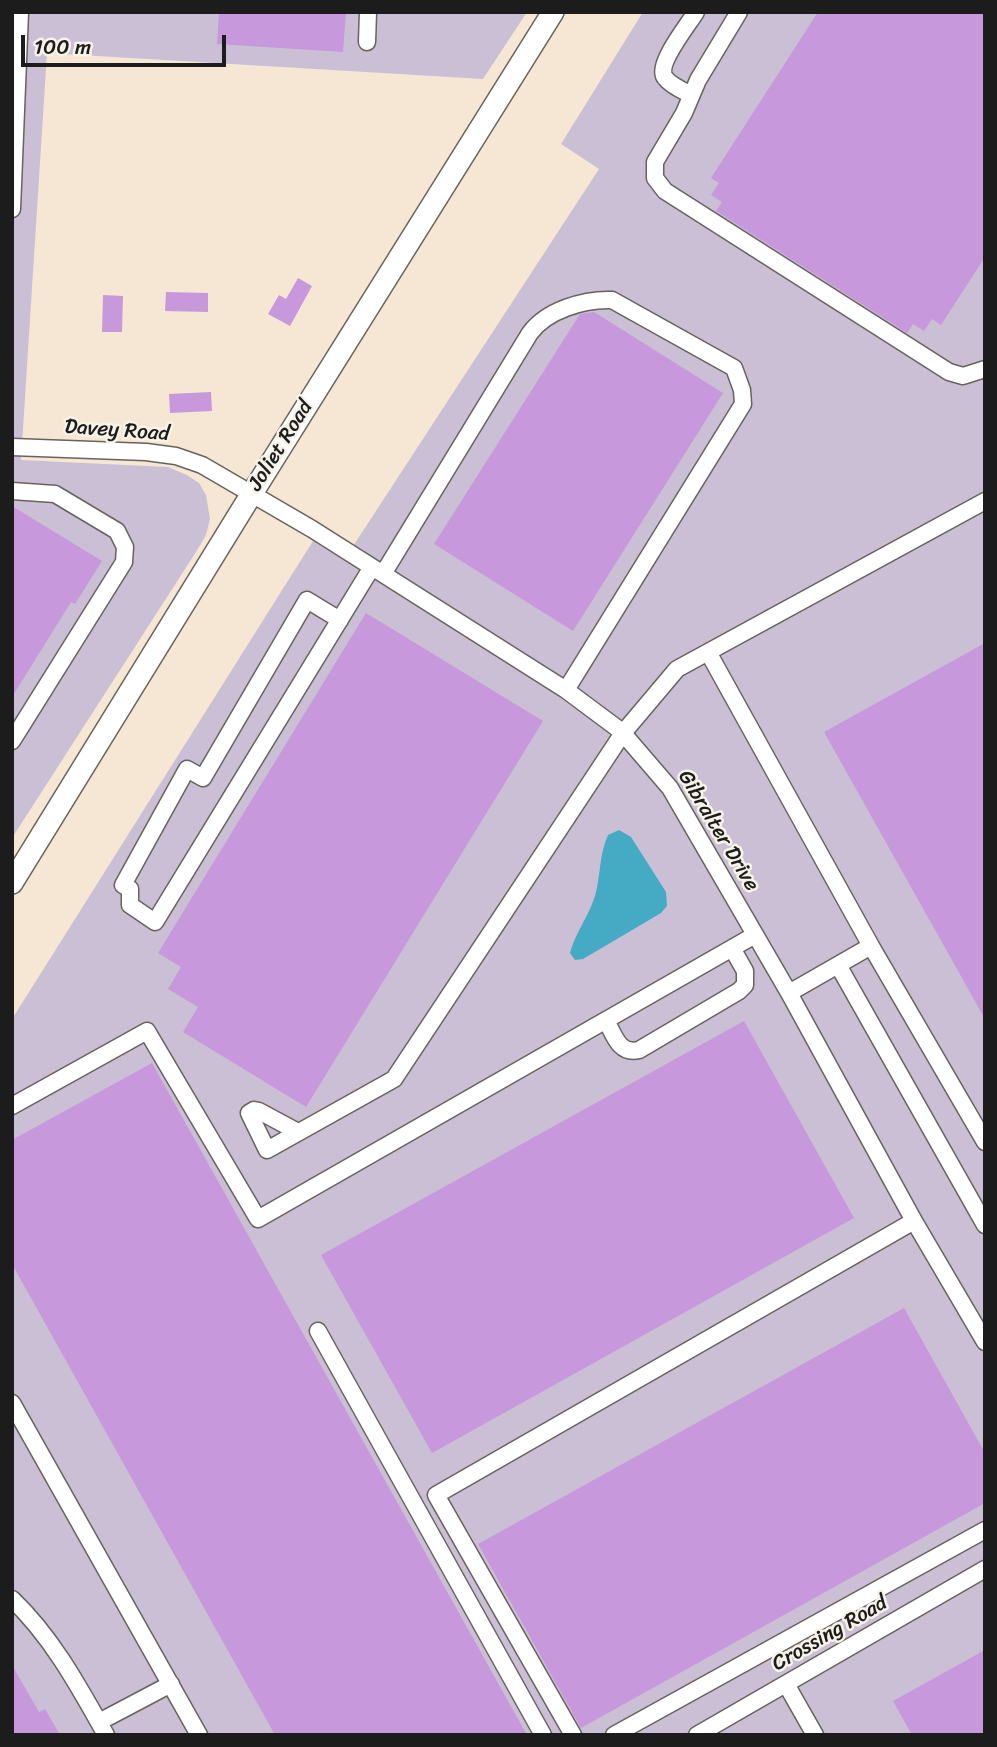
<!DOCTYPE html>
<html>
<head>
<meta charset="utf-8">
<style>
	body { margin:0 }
	#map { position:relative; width:997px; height:1747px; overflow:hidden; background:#f5e7d3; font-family:Sriracha,sans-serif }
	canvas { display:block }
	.frame { position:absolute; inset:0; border:14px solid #1c1c1c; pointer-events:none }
	.scale { position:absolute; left:21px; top:35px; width:205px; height:32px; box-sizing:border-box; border:4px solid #1c1c1c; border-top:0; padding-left:9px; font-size:21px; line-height:24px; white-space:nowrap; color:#1c1c1c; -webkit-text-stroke:5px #f7f3e8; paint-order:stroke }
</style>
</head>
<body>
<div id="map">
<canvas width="997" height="1747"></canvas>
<div class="frame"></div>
<div class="scale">100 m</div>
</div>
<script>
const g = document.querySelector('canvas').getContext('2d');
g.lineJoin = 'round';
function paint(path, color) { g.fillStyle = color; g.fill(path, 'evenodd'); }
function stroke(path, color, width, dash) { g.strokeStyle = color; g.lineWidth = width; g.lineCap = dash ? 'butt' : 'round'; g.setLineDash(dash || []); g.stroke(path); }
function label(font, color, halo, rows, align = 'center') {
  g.font = font + ' Sriracha,sans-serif'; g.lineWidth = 5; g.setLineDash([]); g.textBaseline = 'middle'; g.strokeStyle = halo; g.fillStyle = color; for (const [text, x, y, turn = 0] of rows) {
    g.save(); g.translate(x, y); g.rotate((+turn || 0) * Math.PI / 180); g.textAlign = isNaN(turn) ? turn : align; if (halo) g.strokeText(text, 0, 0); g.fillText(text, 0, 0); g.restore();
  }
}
paint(new Path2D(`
	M12,12h515l-44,67 -436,-26 -26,407 147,7 19,8 12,8 7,12 4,24 -4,16 -10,17 -184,286z
	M643,12h342v1723h-973v-716l301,-478 31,19 255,-391 -38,-25z`), '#cbbfd5');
paint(new Path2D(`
	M619,830l12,7 35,55 1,14 -6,7 -78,46 -8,1 -5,-7c5,-20 19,-37 25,-57 6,-22 4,-41 13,-61z`), '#45aac4');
paint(new Path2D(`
	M219,12h127l-3,40 -126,-8z
	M818,12h167v245l-44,68 -9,-6 -8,12 -11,-7 -6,9 -191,-122 6,-9 -11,-7 8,-12 -8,-5z
	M298,278l14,8 -22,40 -22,-12 11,-19 7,4z
	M166,292l42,1v19l-43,-1z
	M103,295l20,1 -1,36h-20z
	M594,312l129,81 -150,238 -139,-87 146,-230z
	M211,392l1,19 -42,2 -1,-19z
	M12,506l90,55 -27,43 -4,-2 -59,95z
	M366,613l177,108 -237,386 -123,-75 15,-25 -30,-18 13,-22 -23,-14z
	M985,643v376l-161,-287z
	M744,1021l110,197 -422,235 -111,-198z
	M152,1063l375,672h-252l-263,-471v-124z
	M904,1308l81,145v50l-404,225 -103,-184z
	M985,1650v85h-73l-19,-34z
	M12,1665l27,47 6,-3 15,26h-48z`), '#c798db');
const minor = new Path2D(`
	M739,12l-41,68 -14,33 -29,49v16l10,13 284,181 14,4 22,-7
	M367,42l1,-30
	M691,95c-7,-4 -23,-11 -27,-19 -6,-14 24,-51 32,-64
	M12,209l8,-197
	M12,447l134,5 30,4 26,9 110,64 254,161 55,41 49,57 119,205 125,228 71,121
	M12,491l43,3 62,37 8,16 -1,15 -112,179
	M383,574l147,-241c17,-23 54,-34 82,-33l122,68 8,22 1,14 -177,286
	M340,620l-33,-20 -104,178 -16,-9 -64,116 7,4v16l25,17 217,-355
	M708,652l163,294
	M838,965l147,260
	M789,993l82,-47 114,196
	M606,1020c8,15 13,35 33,30l100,-59 6,-6v-14l-13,-23
	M12,1106l135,-75 111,188 497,-284
	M298,1132l-39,-21 -5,-1 -5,3 18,37 127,-71 229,-346 54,-64 308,-168
	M318,1331l225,404
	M12,1403l187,332
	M12,1599c40,38 67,88 94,136
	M786,1684l29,51
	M99,1722l72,-38
	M573,1735l-137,-240 478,-274
	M614,1735l371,-205
	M697,1735l288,-166`);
const major = new Path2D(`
	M12,883l239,-388 302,-483`);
stroke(minor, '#68635c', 19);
stroke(major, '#68635c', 24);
stroke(minor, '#fff', 16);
stroke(major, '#fff', 21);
label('21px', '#1c1c1c', '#f7f3e8', [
	["Davey Road",117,431,4],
	["Joliet Road",281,446,-58],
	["Gibralter Drive",718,831,59],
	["Crossing Road",830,1634,-30]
]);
</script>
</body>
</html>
